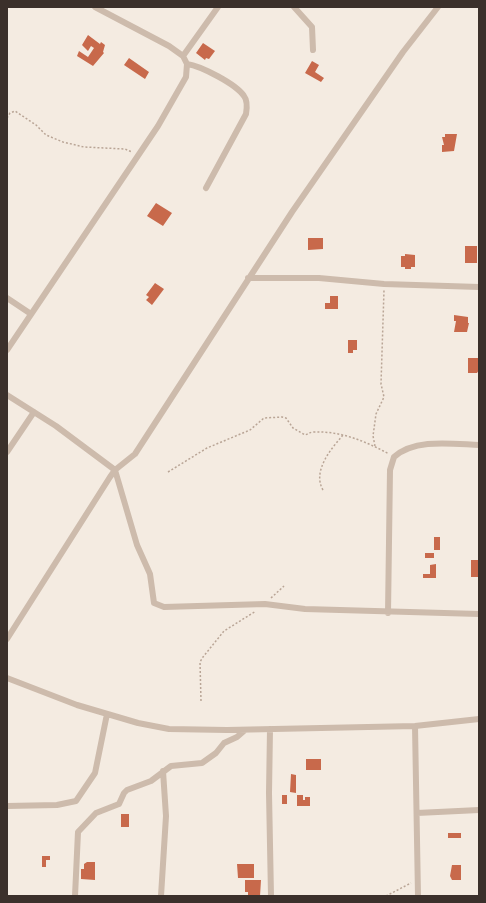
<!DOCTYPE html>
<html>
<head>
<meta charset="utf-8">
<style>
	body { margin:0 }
	#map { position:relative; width:486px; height:903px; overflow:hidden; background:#f4ebe1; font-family:"Nunito Sans",sans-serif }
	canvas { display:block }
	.frame { position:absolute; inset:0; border:8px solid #3b302b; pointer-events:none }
</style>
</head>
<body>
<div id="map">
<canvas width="486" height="903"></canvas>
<div class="frame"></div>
</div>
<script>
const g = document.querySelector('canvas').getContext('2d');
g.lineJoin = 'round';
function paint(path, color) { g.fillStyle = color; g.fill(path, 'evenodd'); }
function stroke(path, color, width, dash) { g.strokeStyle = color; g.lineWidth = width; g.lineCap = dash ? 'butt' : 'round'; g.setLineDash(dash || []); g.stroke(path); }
paint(new Path2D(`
	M88,35l12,9 1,-2 4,3 -2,7 1,1 -11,13 -16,-10 2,-5 9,6 6,-9 -3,-2 -3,5 -6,-6z
	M203,43l12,8 -6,8 -3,-1 -1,2 -9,-7z
	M129,58l20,14 -4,7 -21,-14z
	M312,61l7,4 -4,7 9,6 -3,4 -16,-9z
	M445,134h12l-3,17 -12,1v-7h2l-2,-8h3z
	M156,203l16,10 -9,13 -16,-10z
	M308,238h15v11l-15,1z
	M465,246h12v17h-12z
	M405,254l10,1v12h-4v2h-6v-2h-4v-11h4z
	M155,283l9,6 -12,16 -6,-5 3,-3 -3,-2z
	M330,296h8v13h-13v-6h5z
	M454,315l14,2v6h1l-2,9h-13l2,-11h-2z
	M348,340h9v10h-4v3h-5z
	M468,358h10l1,12 -2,3h-9z
	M434,537h6v13h-6z
	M425,553h9v5h-9z
	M471,560h8v17h-8z
	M436,564v14h-13v-4h7v-9z
	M306,759h15v11h-15z
	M291,774l5,1v18l-6,-1z
	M282,795h5v9h-5z
	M297,795h6v5h2v-3h5v9h-13z
	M121,814h8v13h-8z
	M448,833h13v5h-13z
	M42,856h8v4h-4v7h-4z
	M87,862h8v18l-14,-1v-10h3v-5z
	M237,864h17v14h-16z
	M452,865h9v15h-9l-2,-4z
	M245,880h16l-1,16h-12v-4h-3z`), '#c8694b');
stroke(new Path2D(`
	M7,118l3,-5 5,-2 21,14 10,10 17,7 21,5 41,2 7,3
	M375,446l-2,-10 3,-22 8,-17 -3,-13 3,-94
	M168,472l39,-24 43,-18 14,-12 18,-1 4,1 7,10 12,7c3,-1 5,-3 9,-3 27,-1 51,9 75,22
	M323,490c-11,-19 8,-41 20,-55
	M271,598l13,-12
	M201,701l-1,-39 3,-5 21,-26 32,-20
	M386,896l25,-13`), '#b9a596', 1.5, [2, 2]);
stroke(new Path2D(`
	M294,7l18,20 1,23
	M183,56l35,-49
	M187,64c14,2 49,20 57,32 4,5 3,12 2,18l-40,74
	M248,278h71l65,6 95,3
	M7,298l24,16
	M7,350l151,-224 28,-49 1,-13 -4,-8 -14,-10 -74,-39
	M7,395l49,31 59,44 22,75 13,29 4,29 10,4 101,-3 40,5 174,5
	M7,452l27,-40
	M388,613l2,-143 4,-13c21,-19 59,-13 85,-12
	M7,639l103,-162 5,-7 20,-16 157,-242 111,-160 35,-45
	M7,678l70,27 61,18 31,6 58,1 188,-4 64,-7
	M415,726l3,170
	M270,729l-1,64 2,103
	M7,806l50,-1 19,-4 19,-28 12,-59
	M417,813l62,-3
	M75,896l3,-64 18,-19 23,-9 5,-11 3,-3 24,-9 20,-15 31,-3 14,-10 8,-10 13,-6 8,-7
	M161,896l5,-80 -3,-45`), '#cdbbac', 6);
</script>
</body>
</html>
